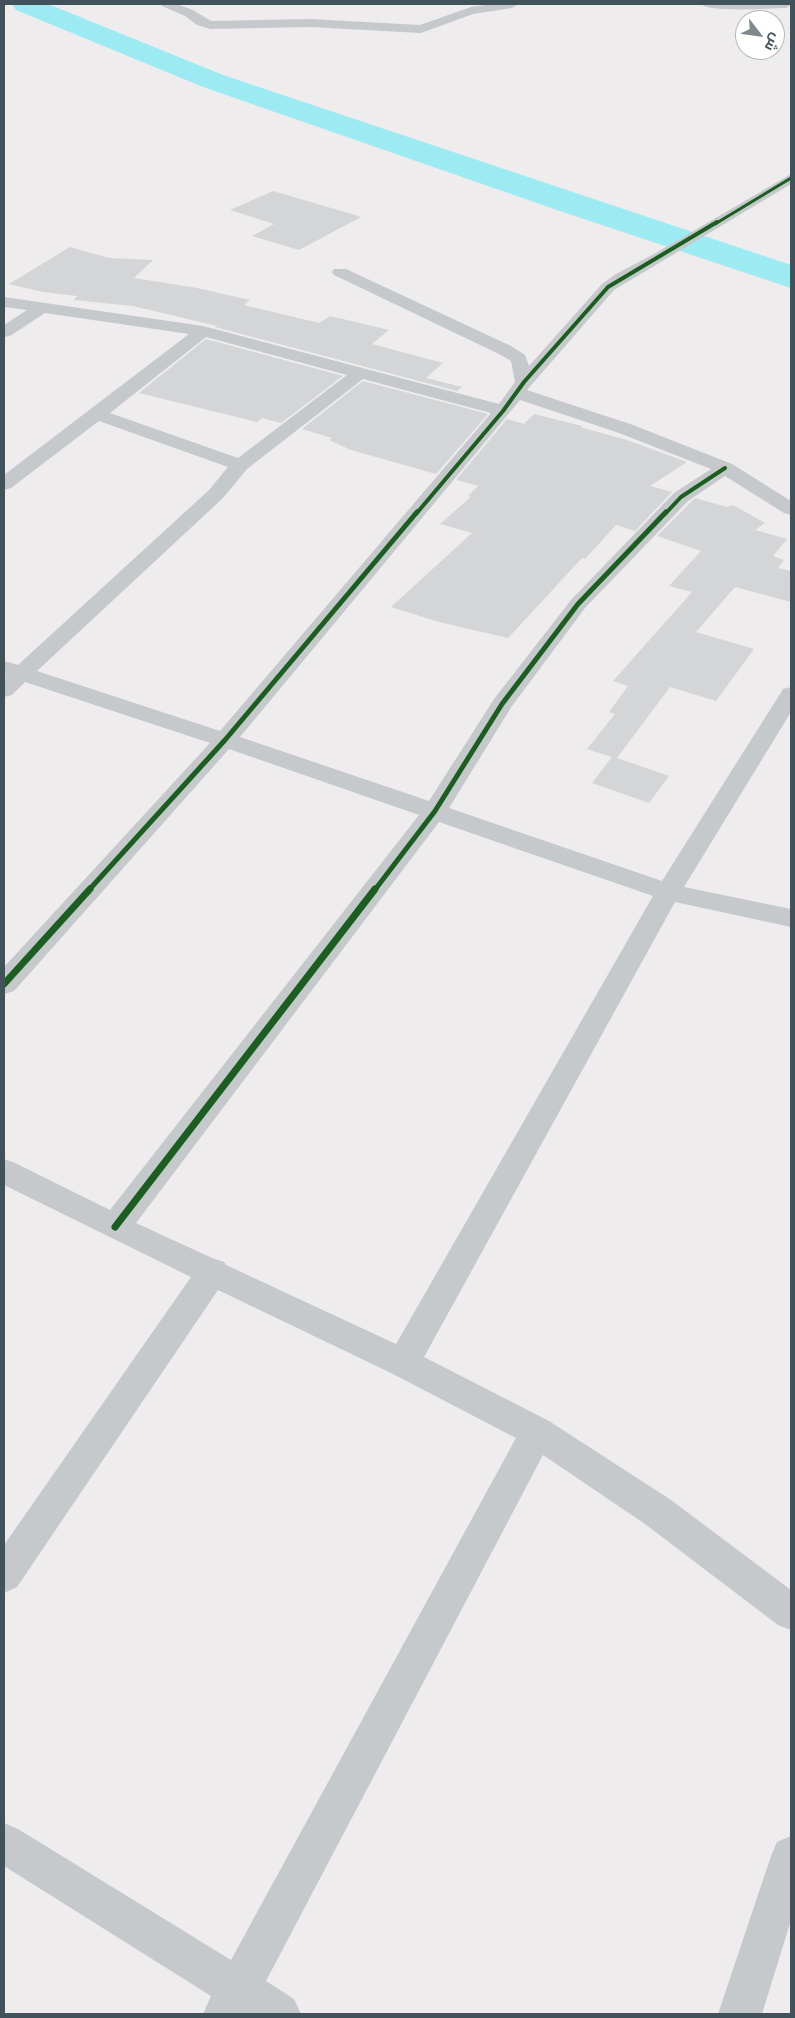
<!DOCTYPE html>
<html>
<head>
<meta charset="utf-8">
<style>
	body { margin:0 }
	#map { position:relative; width:795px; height:2018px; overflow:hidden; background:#eeecec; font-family:"Alegreya Sans",Cairo,sans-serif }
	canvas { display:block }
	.frame { position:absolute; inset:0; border:5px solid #42525a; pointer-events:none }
	.north { position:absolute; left:735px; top:10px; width:50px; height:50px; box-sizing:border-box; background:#fff; border:1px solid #b3babd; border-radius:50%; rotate:120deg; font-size:14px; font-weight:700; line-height:20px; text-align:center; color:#42525a }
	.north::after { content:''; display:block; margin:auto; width:18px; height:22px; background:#7e888d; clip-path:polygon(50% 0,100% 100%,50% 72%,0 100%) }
</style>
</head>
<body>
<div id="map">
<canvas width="795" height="2018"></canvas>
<div class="frame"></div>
<div class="north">ش</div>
</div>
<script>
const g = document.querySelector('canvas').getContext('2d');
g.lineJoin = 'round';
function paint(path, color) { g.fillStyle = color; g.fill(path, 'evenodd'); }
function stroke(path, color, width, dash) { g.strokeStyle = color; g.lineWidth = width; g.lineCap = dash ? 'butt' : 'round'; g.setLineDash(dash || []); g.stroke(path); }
paint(new Path2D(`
	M12,4h36l175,71 568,190v23l-234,-78 -354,-123 -187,-77z`), '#9debf2');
paint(new Path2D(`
	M273,191l65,19 23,7 -62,33 -47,-14 22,-12 -44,-14z
	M70,247l39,11 44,2 -19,18 63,10 53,12 -6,5 75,18 11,-7 59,14 -17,14 71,19 -17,15 36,9 -5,4 -242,-64 2,-1 -84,-20 -59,-6 3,-4 -34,-4 -34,-8z
	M206,339l137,37 -62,47 -19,-5 -5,4 -118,-29z
	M363,381l125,33 -52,60 -85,-24 -22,-10 3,-2 -30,-9z
	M534,414l48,12 -2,1 47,13 60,22 -37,24 22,6 -37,39 -19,-6 -31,34 -3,-1 -74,80 -69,-16 -48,-15 81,-74 -32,-9 31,-27 -3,-1 10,-10 -22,-6 51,-61 17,5z
	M695,498l32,9 6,-2 32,18 -10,7 32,9 -14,17 11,4 -6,8 13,3v31l-56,-15 -39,45 58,17 -38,52 -46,-14 -53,71 52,18 -20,27 -57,-20 20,-26 -25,-8 28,-35 -6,-2 19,-26 -15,-5 79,-89 -23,-6 32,-35 -44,-15z`), '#d4d5d7');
paint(new Path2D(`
	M160,4h16l17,6 18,11 99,-2 110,6 51,-18 22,-3h25l-6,4 -39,6 -52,19 -111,-6 -100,2 -13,-4 -12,-9 -23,-10z
	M701,4h90v1l-5,3c-15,0 -76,5 -85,-4z
	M791,174v10l-177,106 -87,100 106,35 99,39 59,37v14l-7,-2 -59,-37 -37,25 -103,107 -73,98 -63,102 213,73 118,-187 3,-5 8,-2v25l-107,175 107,22v18l-116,-25 -251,455 125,64 122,79 120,90v40l-13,-5 -133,-101 -102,-69 -277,526 28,18 7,15h-98l8,-18 -207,-130v-43l14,6 213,131 285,-522 -125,-65 -173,-83 -201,297 -13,6v-48l187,-268 -187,-92v-26l11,4 95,47 309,-395 -190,-66 -215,242 -10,3v-27l206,-224 -185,-61 -13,13 -8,2v-19l2,-2 -2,-1v-14l14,4 191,-175 19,-23 -129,-46 -88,67 -7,2v-15l185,-141 -144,-21 -35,23 -6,1v-12l23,-15 -23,-3v-10l199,29 296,78 16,-22 -4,-21 -12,-7 -165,-79 -2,-3 2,-3h12l165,77 14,9 4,11 73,-82 14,-10 38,-20zM206,337l141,38 -109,83 -128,-45zM363,379l128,34 -271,318 -183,-60 186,-173 24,-29zM520,400l99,33 92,36 -37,24 -103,107 -77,99 -65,102 -189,-64zM439,822l214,74 -257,448 -170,-79 -2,-3 -12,-4 -76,-35z
	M791,1836v84l-29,94h-44l53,-158 6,-14z`), '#c5c9cc');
stroke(new Path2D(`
	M715,224l76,-46`), '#1b5e20', 3);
stroke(new Path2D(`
	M416,514l87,-103 21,-29 84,-95 109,-65
	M665,514l16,-17 44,-29`), '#1b5e20', 4);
stroke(new Path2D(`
	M88,891l137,-151 192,-228
	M374,891l61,-80 67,-107 76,-100 88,-92`), '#1b5e20', 5);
stroke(new Path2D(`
	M4,984l86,-95
	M115,1227l260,-338`), '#1b5e20', 7);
</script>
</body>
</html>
